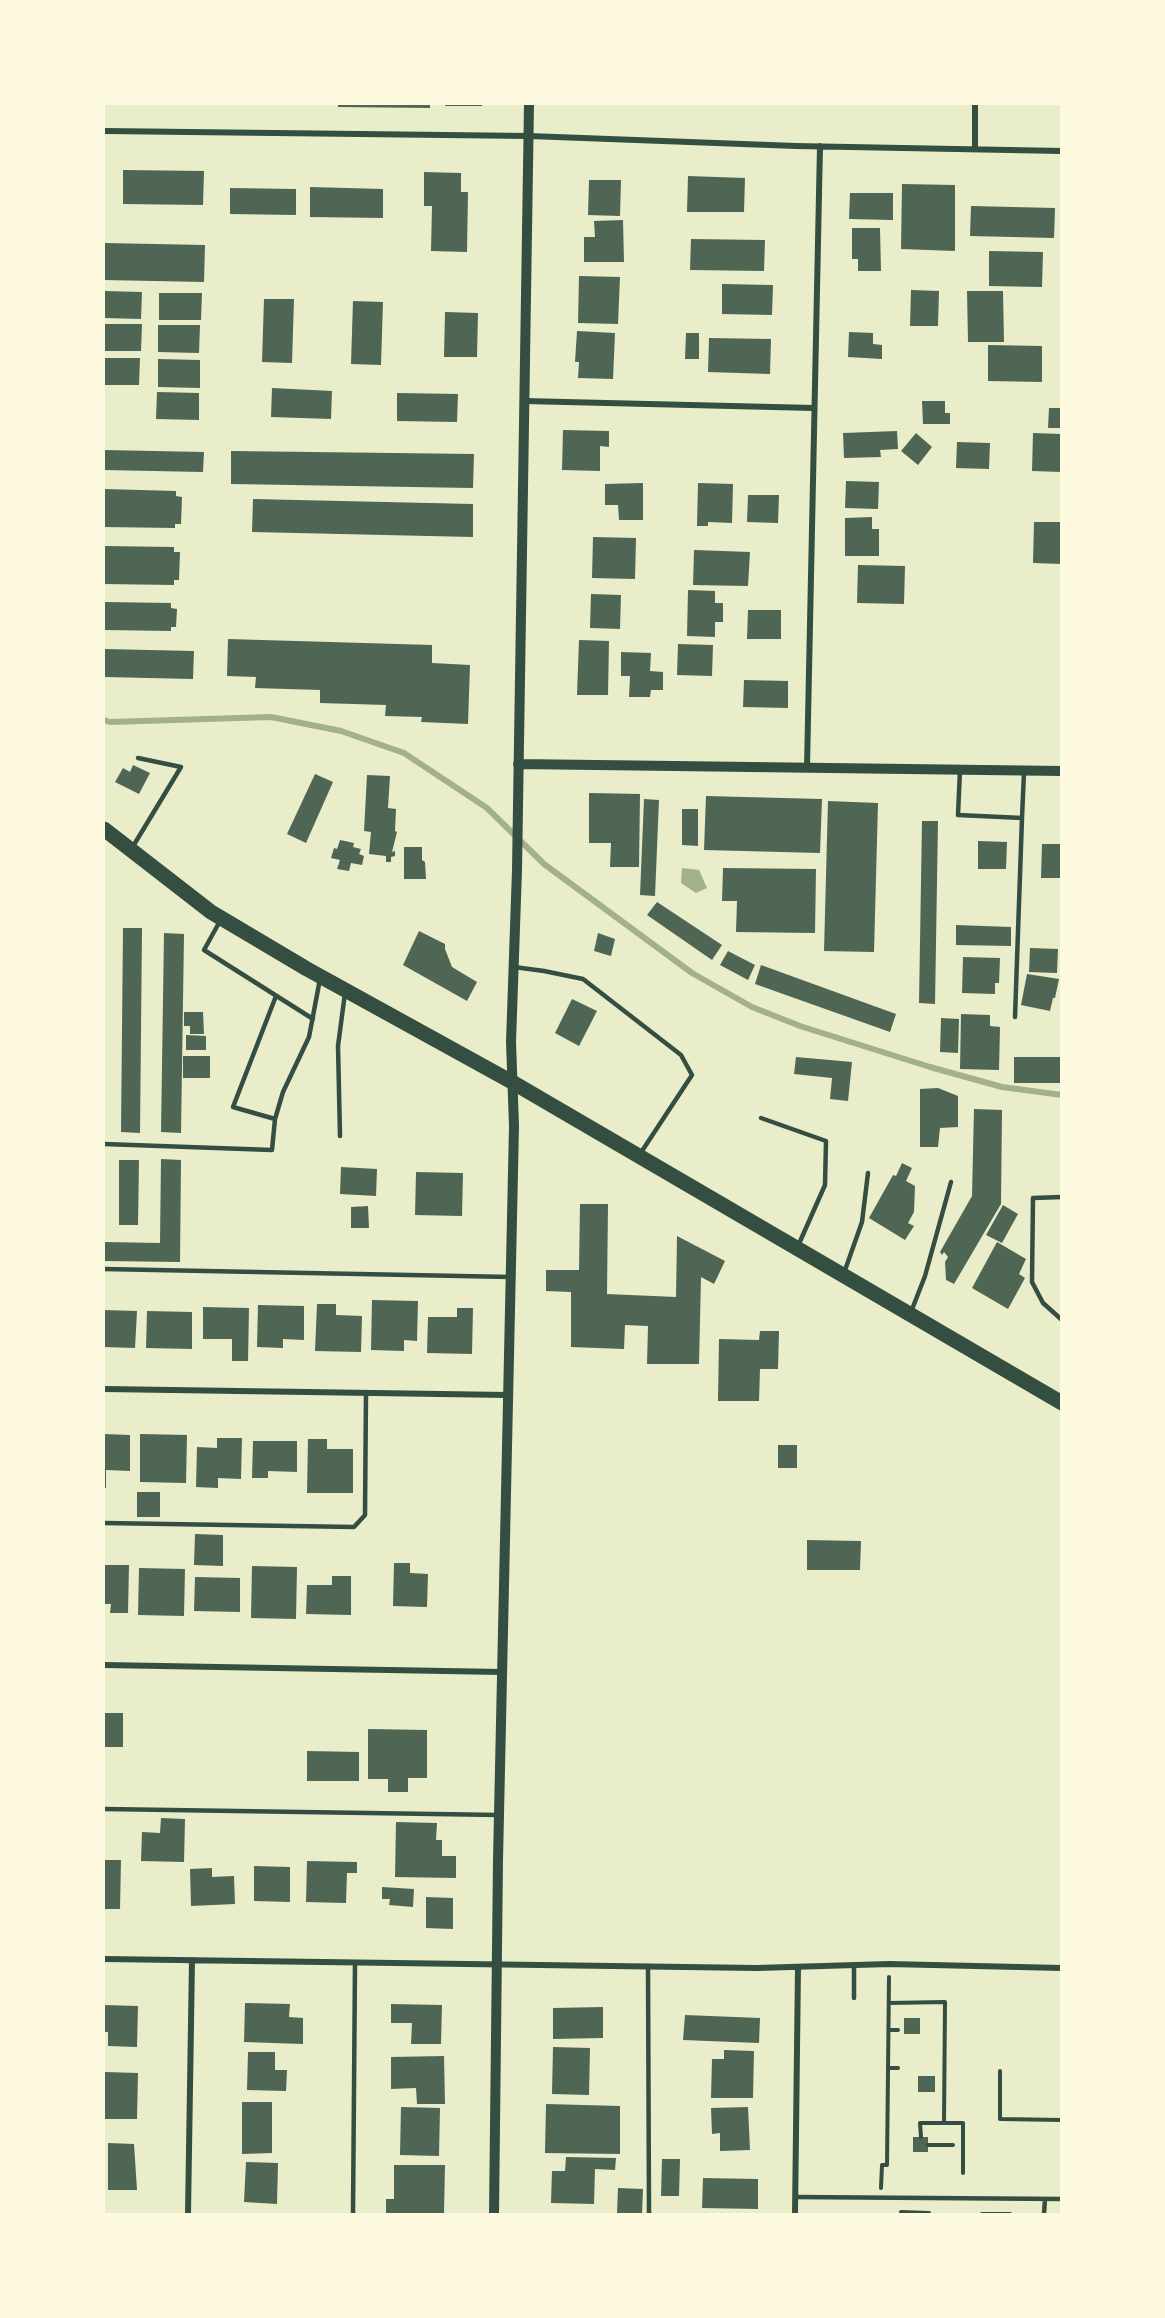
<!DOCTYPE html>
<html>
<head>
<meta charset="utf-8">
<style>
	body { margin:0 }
	#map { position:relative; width:1165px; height:2318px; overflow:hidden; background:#e9edc9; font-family:Mulish,sans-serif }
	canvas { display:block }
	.frame { position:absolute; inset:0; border:105px solid #fefae0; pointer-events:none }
</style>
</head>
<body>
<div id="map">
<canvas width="1165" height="2318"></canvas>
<div class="frame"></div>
</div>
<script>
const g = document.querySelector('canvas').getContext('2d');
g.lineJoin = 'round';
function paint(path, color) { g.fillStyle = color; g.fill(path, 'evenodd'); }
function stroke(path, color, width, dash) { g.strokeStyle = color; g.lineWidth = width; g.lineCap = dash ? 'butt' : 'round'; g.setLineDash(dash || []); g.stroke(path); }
paint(new Path2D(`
	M682,868l17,2 8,18 -11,5 -15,-10z`), '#a3b18a');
stroke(new Path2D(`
	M104,720l6,2 161,-5 70,14 63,22 83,55 57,56 148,109 60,34 48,19 130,41 72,20 60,8`), '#a3b18a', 6);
paint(new Path2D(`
	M338,104h92v4l-92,-1z
	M445,104h37v2h-37z
	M123,170l81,1 -1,34 -80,-1z
	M424,172l37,1v19h7l-1,60 -36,-1 1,-45h-8z
	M688,176l57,2 -1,34h-57z
	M589,180h32l-1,36 -32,-1z
	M902,184l53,1v66l-54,-2z
	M310,187l73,2v29l-73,-1z
	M230,188l66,1v26l-66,-1z
	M850,193h43v27l-44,-1z
	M971,206l84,2 -1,30 -84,-2z
	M623,220l1,42h-40v-25h11l-1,-16z
	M852,228h28l1,43h-23v-12h-6z
	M691,239l74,1 -1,31 -74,-1z
	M104,243l101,2 -1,37 -100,-2z
	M989,251l54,1 -1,35 -53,-1z
	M579,276l41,1 -2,47 -40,-1z
	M722,284l51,1 -1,30 -50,-1z
	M911,290l28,1 -1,35h-28z
	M104,291l38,1 -1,27 -37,-1z
	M967,291h36l1,51h-36z
	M159,293h43l-1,27h-42z
	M264,299h30l-2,64 -30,-1z
	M353,301l30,1 -2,63 -30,-1z
	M445,312l33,1 -1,44h-33z
	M104,324h38l-1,27h-37z
	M158,325h42l-1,28 -41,-1z
	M577,331l38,2 -2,46 -35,-1 1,-16h-4z
	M849,332l24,1v11l9,1v14l-34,-2z
	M686,333h13v26h-14z
	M709,338l62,1 -1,35 -62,-2z
	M988,345l54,1v36l-54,-1z
	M104,358h36l-1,27h-35z
	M158,359l42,1v28l-42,-1z
	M272,388l60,3 -1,28 -60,-2z
	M157,392l42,1v27l-43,-1z
	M397,393l61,1 -1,28 -60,-1z
	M922,401h23v12h5v11h-27z
	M1049,408h13v20h-14z
	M563,430l46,1v16l-9,-1v25l-38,-1z
	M897,431l1,18 -18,1 1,7 -37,1 -1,-25z
	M916,433l16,14 -14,18 -17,-14z
	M1033,433l29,1v38l-30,-1z
	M957,442l33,1 -1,26 -33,-1z
	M104,450l100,2 -1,20 -99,-2z
	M231,451l243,3 -1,34 -242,-4z
	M846,481l33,1 -1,27 -33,-1z
	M643,483v37h-24l-1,-15h-13v-21z
	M698,483l35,1 -1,39 -24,-1v4h-11z
	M104,489l72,2v5l6,1 -1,27h-6v4l-71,-1z
	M748,495h31l-1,28 -31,-1z
	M253,499l220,5v33l-221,-5z
	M872,517v12h7v27h-34v-38z
	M1034,522h28v42l-29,-1z
	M593,537l43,1 -1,41 -43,-1z
	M104,546l70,1v5h6l-1,28h-5v5l-70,-1z
	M694,550l56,2 -2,34 -55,-1z
	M858,565l47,1 -1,38 -47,-1z
	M688,590l27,1v12h8v19h-8v15l-28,-1z
	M591,594l30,1 -1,34 -30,-1z
	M104,602l67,1v5l6,1 -1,18h-5v4l-67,-1z
	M748,610h33v29h-34z
	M228,639l204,6v18l38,2 -2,59 -47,-2 1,-5 -37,-1 1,-11 -66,-2v-13l-65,-2 1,-11 -29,-1z
	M579,640l30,1 -1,54h-31z
	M678,644l35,1 -1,31 -35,-1z
	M104,649l90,2 -1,28 -89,-2z
	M621,652l30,1 -1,18 13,1v18h-12l-1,7h-21l1,-21h-9z
	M744,680l44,1v27l-45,-1z
	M133,765l17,8 -11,21 -24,-12 8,-14 7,4z
	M315,774l18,8 -27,61 -19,-9z
	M367,775l23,1 -2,32 8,1 -1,22 2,1 -5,20 3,-1v5l-4,1v5h-5v-6l-17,-2 2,-22 -7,-1z
	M589,793l51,1 -1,73h-29l1,-24h-22z
	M706,796l116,3 -2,54 -116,-3z
	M644,799l15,1 -4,96 -15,-1z
	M828,801l50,2 -4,149 -50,-1z
	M682,809h16v37l-16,-1z
	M922,821h16l-3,183 -16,-1z
	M340,840l14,3 -1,4 8,2 -2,5 5,2 -2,9 -11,-2 -2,8 -12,-2 3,-9 -9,-2 3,-10 3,1z
	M978,841l29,1 -1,27h-28z
	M1042,844h20v34h-21z
	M404,847h18v13l3,2 1,17h-22z
	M723,868l93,1 -1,64 -79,-1 1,-31h-15z
	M657,902l65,43 -10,15 -65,-45z
	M956,925l55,2v19l-55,-1z
	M123,928h19l-2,205 -19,-1z
	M419,931l26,13v5l7,18 25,15 -10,19 -64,-36z
	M164,933l20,1 -3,199 -20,-1z
	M598,933l17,6 -4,17 -17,-5z
	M1030,948l28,1 -1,24 -28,-1z
	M728,951l27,14 -7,15 -28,-15z
	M963,957l37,1 -1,25h-4v11l-33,-1z
	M761,965l135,49 -6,18 -135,-48z
	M1027,974l32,5 -4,19h-2l-3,13 -29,-6z
	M572,999l25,12 -18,35 -24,-13z
	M184,1012h19l1,22h-14v-8h-6z
	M961,1014l29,1v11l10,1 -1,43 -39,-1z
	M941,1018l18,1 -1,34 -18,-1z
	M186,1035l20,1v14h-20z
	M183,1056h27v22h-27z
	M796,1057l56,5 -4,39 -18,-2 2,-21 -38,-4z
	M1014,1057h48v26h-48z
	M938,1088l20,8v31l-18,1 -2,19h-18v-58z
	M974,1109l28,1 -1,94 -47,80 -8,-4 -1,-18 3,-5 -4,-5 -2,3 -2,-3 32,-56z
	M161,1159l20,1 -1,102 -76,-1v-19l56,1z
	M119,1160h20l-1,65h-19z
	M902,1163l10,5 -6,13 9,5 -1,26 -6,11 6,3 -9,14 -36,-22 24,-43 3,1z
	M341,1167l36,2 -1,27 -36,-2z
	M416,1172l47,1 -1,43 -47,-1z
	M580,1204h28l-1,90 69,3 1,-61 48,25 -11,23 -13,-7 -2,87h-52l1,-38 -23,-1 -1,24 -53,-2v-55l-25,-1v-21h33z
	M1003,1205l15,9 -16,29 -16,-8z
	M368,1206l1,22h-18v-21z
	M997,1242l29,17 -7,15 6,4 -17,31 -36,-21z
	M372,1300l46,1 -1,40 -13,-1v11l-33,-1z
	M317,1304h19v11l26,1 -1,36 -46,-1z
	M258,1305l46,1v34l-21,-1v9l-26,-1z
	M203,1307l46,1 -1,53h-16v-22h-29z
	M457,1308h16l-1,46 -45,-1 1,-36h29z
	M104,1310l33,1 -2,37 -31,-1z
	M147,1311l45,1v37l-46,-1z
	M760,1331h19l-1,38h-18l-1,32h-41l1,-62 40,1z
	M104,1434l26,1v36l-24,-1v18h-2z
	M140,1434l47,1 -1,48 -46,-1z
	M217,1438h25l-1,41 -23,-1v10l-22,-1 1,-40 20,1z
	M308,1439h19v10h26v44h-46z
	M253,1441h44v31l-29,-1v7h-16z
	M778,1445h19v23h-19z
	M137,1492h23v25h-23z
	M195,1534l28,1v31l-29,-1z
	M807,1540l54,1 -1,29h-53z
	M394,1563h16v10l18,1 -1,33 -34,-1z
	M104,1565h25l-1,48h-18l1,-9h-7z
	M252,1566l45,1 -1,52 -45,-1z
	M139,1568l46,1 -1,47 -46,-1z
	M332,1576h19v39l-45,-1 1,-29h25z
	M195,1577l45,1v34l-46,-1z
	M104,1713h19v34h-19z
	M368,1729l59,1v48h-19v14h-20v-13h-20z
	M307,1751l52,1v29h-52z
	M161,1818l24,1 -1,43 -43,-1 1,-29 18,1z
	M396,1822l41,1 -1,17h6v16h14v22l-61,-1z
	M104,1860h17l-1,49h-16z
	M307,1861l50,1v11h-10l-1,30 -40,-1z
	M254,1866l36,1v35l-36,-1z
	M212,1868v9l22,-1 1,28 -44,2 -1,-37z
	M382,1887l32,2 -1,18 -24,-2 1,-6h-8z
	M426,1897l27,1v31l-27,-1z
	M245,2003l45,1 -1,13 14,1v26l-59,-2z
	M391,2004l51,1 -1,39h-30l1,-21h-21z
	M104,2005l34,1 -1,41 -29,-1v-14h-4z
	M603,2007v31l-50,1v-31z
	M685,2015l75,3 -1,25 -76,-3z
	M904,2018h16v16h-16z
	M553,2047l37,1 -1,47 -37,-1z
	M724,2050l30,1 -1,47h-42l1,-39h12z
	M248,2052h27v18h12l-1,21 -39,-1z
	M444,2056l1,48h-28l-1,-16 -25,1v-32z
	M105,2072l33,1 -1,46h-33z
	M918,2076h17v16h-17z
	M242,2102h30v51l-30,1z
	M546,2104l74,2v48l-75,-1z
	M401,2107l39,1 -1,48 -39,-1z
	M748,2107l2,43 -30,1v-18l-8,1 -1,-26z
	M913,2137h15v15h-15z
	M108,2143l26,1 3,46h-29z
	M566,2157l50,1 -1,12 -20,-1 -1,35 -43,-1 1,-32h13z
	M662,2159h18l-1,37h-18z
	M246,2162l32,1 -1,41 -33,-2z
	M394,2165h51l-1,49 -58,-1v-14h8z
	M703,2178l55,1v30l-56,-1z
	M618,2188l25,1 -1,25h-25z`), '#4f6655');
stroke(new Path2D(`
	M889,2003l56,-1 -1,121h19v50
	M889,2030h9
	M888,2068h10
	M1000,2071v48l62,1
	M921,2137l-1,-14h24
	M928,2145h25
	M881,2188l1,-23h5l2,-188
	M901,2212l28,1
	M982,2214h28`), '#344e41', 4);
stroke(new Path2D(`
	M960,770l-2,45 64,3 2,-46
	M132,848l49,-81 -43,-9
	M220,921l-16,29 109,69
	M514,967l30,4 39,8 98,76 11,20 -52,79
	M1015,1017l7,-199
	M761,1118l65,23 -1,44 -27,61
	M275,1119l-42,-12 43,-111
	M340,1136l-2,-90 7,-53
	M104,1144l168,6 3,-31 8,-27 26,-55 11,-58
	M1062,1197l-29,1 -1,84 11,21 19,17
	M104,1269l407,8
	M844,1273l18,-51 6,-49
	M911,1312l14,-36 26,-94
	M104,1523l250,4 11,-12 1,-123
	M104,1809l395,6
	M648,1966l1,248
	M854,1998v-33
	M795,2197l267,2
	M353,2214l2,-251
	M1044,2214l1,-15`), '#344e41', 4.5);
stroke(new Path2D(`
	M104,131l425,5 267,10 266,5
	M975,148v-44
	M524,401l290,7
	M807,767l13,-621
	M104,1389l404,6
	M104,1665l398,7
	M104,1959l653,9 132,-4 173,4
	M188,2214l4,-254
	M795,2214l3,-247`), '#344e41', 6);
stroke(new Path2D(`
	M518,764l544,7
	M494,2214l4,-354 16,-734 -3,-84 6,-172 12,-766`), '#344e41', 10);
stroke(new Path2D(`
	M104,829l107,83 96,57 205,113 550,321`), '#344e41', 15);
</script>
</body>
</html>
